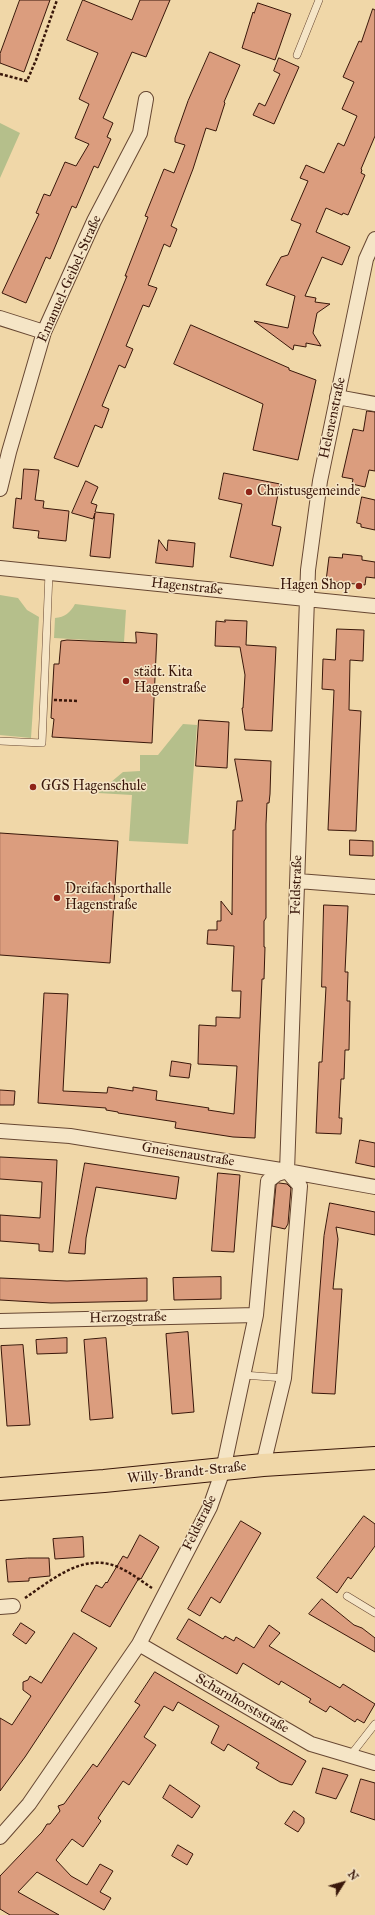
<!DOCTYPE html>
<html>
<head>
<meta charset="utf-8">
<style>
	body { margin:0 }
	#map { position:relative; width:375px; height:1915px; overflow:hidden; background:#f0d7a8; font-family:"IM FELL Great Primer",serif }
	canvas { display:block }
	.north { position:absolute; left:323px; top:1863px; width:40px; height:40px; -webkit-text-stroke:3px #f5e5c6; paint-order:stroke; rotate:53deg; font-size:11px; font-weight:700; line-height:16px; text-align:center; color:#39170a }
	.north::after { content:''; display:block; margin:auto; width:14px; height:18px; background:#39170a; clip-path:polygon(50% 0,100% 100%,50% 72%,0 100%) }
</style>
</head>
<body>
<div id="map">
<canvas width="375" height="1915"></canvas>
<div class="north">N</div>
</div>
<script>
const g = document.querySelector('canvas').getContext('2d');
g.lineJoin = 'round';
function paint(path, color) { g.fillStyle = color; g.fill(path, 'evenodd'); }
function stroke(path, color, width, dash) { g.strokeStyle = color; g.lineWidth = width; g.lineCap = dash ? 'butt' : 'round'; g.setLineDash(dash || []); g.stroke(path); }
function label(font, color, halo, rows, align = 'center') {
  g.font = font + ' "IM FELL Great Primer",serif'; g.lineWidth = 3; g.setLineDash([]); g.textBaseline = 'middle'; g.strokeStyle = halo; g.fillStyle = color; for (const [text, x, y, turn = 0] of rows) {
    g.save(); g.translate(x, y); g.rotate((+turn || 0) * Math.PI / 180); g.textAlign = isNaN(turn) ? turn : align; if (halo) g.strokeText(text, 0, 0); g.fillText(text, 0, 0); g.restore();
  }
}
paint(new Path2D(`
	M0,123l20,10 -20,45z
	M0,595l18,3 9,12 12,7 -8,121 -31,-3z
	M75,604l51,6 -2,32 -70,-4 1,-20c10,-1 15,-5 20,-14z
	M183,724l14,1 -9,119 -59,-3 3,-46 -34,-2 25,-21 17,-1v-16h18z`), '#b5bf8b');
const building = new Path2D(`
	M20,0h30l-26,72 -24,-9v-9z
	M83,0l49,20 8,-20h30l-24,57 -14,-5 -29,66 10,5 -6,14 4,2 -13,29 -4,-2 -18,42 -4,-2 -22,53 -4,-2 -20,46 -24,-10 37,-79 -3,-1 8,-19 6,2 15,-34 11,4 13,-22 -14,-6 14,-34 -10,-5 19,-46 -31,-13z
	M258,3l33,11 -16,46 -33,-12 11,-36 1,1z
	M373,9l2,1v126l-14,33 1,1 -1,3 4,2 -17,40 -5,-2 -1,2 -16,-7 -10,24 34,15 -8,18 -20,-8 -17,39 11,2 -1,4 15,2 -13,9 -4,20 8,13 -15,-3v4l-12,-2 -1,5 -39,-29 34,7 7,-32 -29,-11 15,-28 7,-2 13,-31 -10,-4 17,-39 -8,-3 6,-13 18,8 14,-30 6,3 13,-30 -15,-7 12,-27 -11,-5 16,-36 2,1z
	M210,52l30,13 -16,37 1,1 -9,28 -10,-3 -13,41 -22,57 6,3 -7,18 -6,-3 -16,41 9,3 -8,19 -6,-2 -17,41 7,3 -8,19 -6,-3 -17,41 7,3 -7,19 -7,-3 -17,42 -24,-9 73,-182h-2l23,-59 -3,-1 19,-47 10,4 11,-28 -10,-3v-4l13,-37z
	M279,58l20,9 -25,57 -21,-9 6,-12 6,3 15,-32 -6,-3z
	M191,325l98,43v2l27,10 -18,80 -45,-10 10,-46 -89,-40z
	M367,411l8,1v59l-6,-1 -4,17 -13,-3 1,-5 -11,-2 11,-48 10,2z
	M24,469l15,1 -4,30 9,1 -1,7 26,3 -3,30 -28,-3 1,-7 -26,-3 3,-30 5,1z
	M224,473l56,11 -8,41 9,2 -8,39 -43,-9 12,-53 -23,-5z
	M86,481l12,6 -7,16 6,2 -2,7 19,2 -4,44 -20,-2 5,-43 -2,6 -21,-6z
	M362,497l13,3v30l-14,-3v-3l-4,-1z
	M159,540l8,11 1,-11 27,3 -2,24 -37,-4z
	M343,554l19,2v4l13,2v16l-9,-1 -1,8 -39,-4 3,-24 13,1z
	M225,620l22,1 -1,24 30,2 -4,84 -27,-1 -3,-22h1l2,-33 -5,-28 -25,-1 1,-25 9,1z
	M337,629l27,1 -1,31 -13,-1 -1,50 12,1 -5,120 -28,-1 6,-140 -12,-1 1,-30 12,1z
	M136,632l21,2 -5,109 -100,-6 2,-18 -3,-1 3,-54h5l2,-23 6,-1 69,3z
	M199,720l30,2 -2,46 -31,-2z
	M235,759l36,2 -1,33 -1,9h-2l-1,21v94l-2,3v26h1l-1,32h-2l-7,159 -22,-1 -58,-9 1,-6 -58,-9v-1l-12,-2v-2l-68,-5 6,-110 24,1 -5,97 44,2 1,-6 25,4v-4l24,4 -1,9 53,8 -1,2 26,4 3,-48 -39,-2 1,-39 17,1v-9l24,1 1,-27h-9l2,-45 -27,-2 1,-14h9v-9h4v-20l11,14 1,-85h2l2,-29h5z
	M0,833l118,8 -8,122 -110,-8z
	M350,840l23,1v15l-23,-1z
	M324,905l24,1 -3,66h3l-1,29h3l-1,49h-4l-1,29h-3l-2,39h3l-1,16 -25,-1 3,-71h3l4,-75h-4z
	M172,1061l19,3 -2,14 -19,-2z
	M0,1090l15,1 -1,14h-14z
	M360,1140l15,3v24l-19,-4z
	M0,1157l57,3 -4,92 -14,-1v-7l-39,-3v-26l40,3 2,-36 -42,-3z
	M85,1163l94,14 -3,22 -80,-12 -10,51 -1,16 -16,-1z
	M218,1173l22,2 -6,77 -22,-1z
	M279,1183l8,1 4,4 -3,36 -3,5 -13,-3 4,-41z
	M330,1203l45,9v23l-39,-8 2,12 -5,50h9l-7,105 -23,-1 12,-157z
	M221,1277v22l-47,1 -1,-22z
	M0,1278l67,3 80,-3v23l-96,2 -51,-3z
	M188,1332l6,80 -22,2 -6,-80z
	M67,1338v15l-30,1 -1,-14z
	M106,1338l7,80 -23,2 -6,-80z
	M23,1345l7,80 -23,1 -6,-80z
	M364,1516l11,8v22l-24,33 -3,-2 -11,16 -20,-15z
	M241,1521l20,12 -41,70 -9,-6 -11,19 -12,-7z
	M140,1535l19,12 -18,32 -2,-1 -29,49 -29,-16 15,-26 6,3 4,-6 1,1 16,-27 4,2z
	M83,1537l1,20 -29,2 -2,-20z
	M28,1558h21l1,18 -21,2v3l-21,1 -2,-22z
	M322,1599l32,26 8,3 13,10v14l-66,-38z
	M189,1619l34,20 2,-3 9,5 2,-4 18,11 15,-23 11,8 -11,13 71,42 3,-4 32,20 -11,19 -7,-4 -2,3 -25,-16 -4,6 -17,-10 2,-3 -30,-18 -2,4 -36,-22 -6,11 -60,-35z
	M21,1623l14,9 -9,12 -13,-9z
	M74,1633l23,15 -72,109 -25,34v-73l12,7 19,-29 -8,-6v-8l5,-2 2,-4 11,7z
	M155,1672l151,89 -14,24 -12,-3 -24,-14 3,-5 -31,-19 -4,7 -13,-8 8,-17 -41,-24 -5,9 -9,-5 -20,31 12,8 -27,40 -6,-4 -25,37 3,3 -18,26 -11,-8 -16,21 15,16 16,9 13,-21 13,7 -13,21 11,6 -7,12 -67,-38 -19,20 41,23h-49l-10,-6v-33l42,-44 5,-8h3l10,-13 -2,-5 6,-2 29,-40 4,3 43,-62 -5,-3z
	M323,1768l25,7 -12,24 -20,-6z
	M361,1779l14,4v37l-24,-8z
	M170,1785l30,21 -8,12 -29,-20z
	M294,1811l10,7v5l-6,9 -13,-8z
	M178,1845l15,9 -6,11 -15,-9z`);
paint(building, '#db9d7e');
stroke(building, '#39170a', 1);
const lane = new Path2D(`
	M297,55l22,-55
	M0,741l42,2 7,-170
	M243,1375l41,3
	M347,1596l28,17
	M350,1756l25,-32`);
const street = new Path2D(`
	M0,318l44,14
	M337,397l38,7
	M0,489l9,-37 35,-120 50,-111 46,-88 6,-34
	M0,568l375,38
	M298,881l77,6
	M0,1131l70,5 217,35 88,16
	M0,1321l256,-6
	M263,1465l21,-87 16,-192 -13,-15 21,-601 12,-89 46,-222 9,-20
	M0,1607l13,-1
	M139,1644l172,100 64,19
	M0,1837l29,-33 110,-160 71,-137 13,-37 33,-155 12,-134 9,-7 10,-3`);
const primary = new Path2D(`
	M0,1489l104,-8 159,-16 112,-7`);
stroke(lane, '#674732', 8);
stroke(street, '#674732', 16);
stroke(primary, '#39170a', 24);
stroke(new Path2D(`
	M0,74l27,7 9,-21 21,-60
	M54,700l25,1
	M25,1598c27,-18 58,-46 93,-31 12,5 23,14 34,21`), '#39170a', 2.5, [3, 2]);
stroke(lane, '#f5e5c6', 7);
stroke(street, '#f5e5c6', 14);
stroke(primary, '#f0d7a8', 22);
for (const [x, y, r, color] of [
	[249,492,4,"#8f2418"],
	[359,586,4,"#8f2418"],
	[126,681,4,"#8f2418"],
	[33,787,4,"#8f2418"],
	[57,898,4,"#8f2418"]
]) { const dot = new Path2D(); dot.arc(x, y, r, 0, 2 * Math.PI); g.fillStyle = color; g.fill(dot); stroke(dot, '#f5e5c6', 1.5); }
label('14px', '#39170a', '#f5e5c6', [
	["Emanuel-Geibel-Straße",70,279,-66],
	["Helenenstraße",333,418,-78],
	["Hagenstraße",187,587,6],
	["Feldstraße",297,885,-88],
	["Gneisenaustraße",188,1155,9],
	["Herzogstraße",128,1318,-1],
	["Willy-Brandt-Straße",187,1473,-6],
	["Feldstraße",200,1523,-64],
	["Scharnhorststraße",242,1704,30]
]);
label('14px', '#39170a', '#f5e5c6', [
	["Christusgemeinde",257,492],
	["Hagen Shop",351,586,"right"],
	["städt. Kita",134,673],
	["Hagenstraße",134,689],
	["GGS Hagenschule",41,787],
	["Dreifachsporthalle",65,890],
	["Hagenstraße",65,906]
], 'left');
</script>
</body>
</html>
